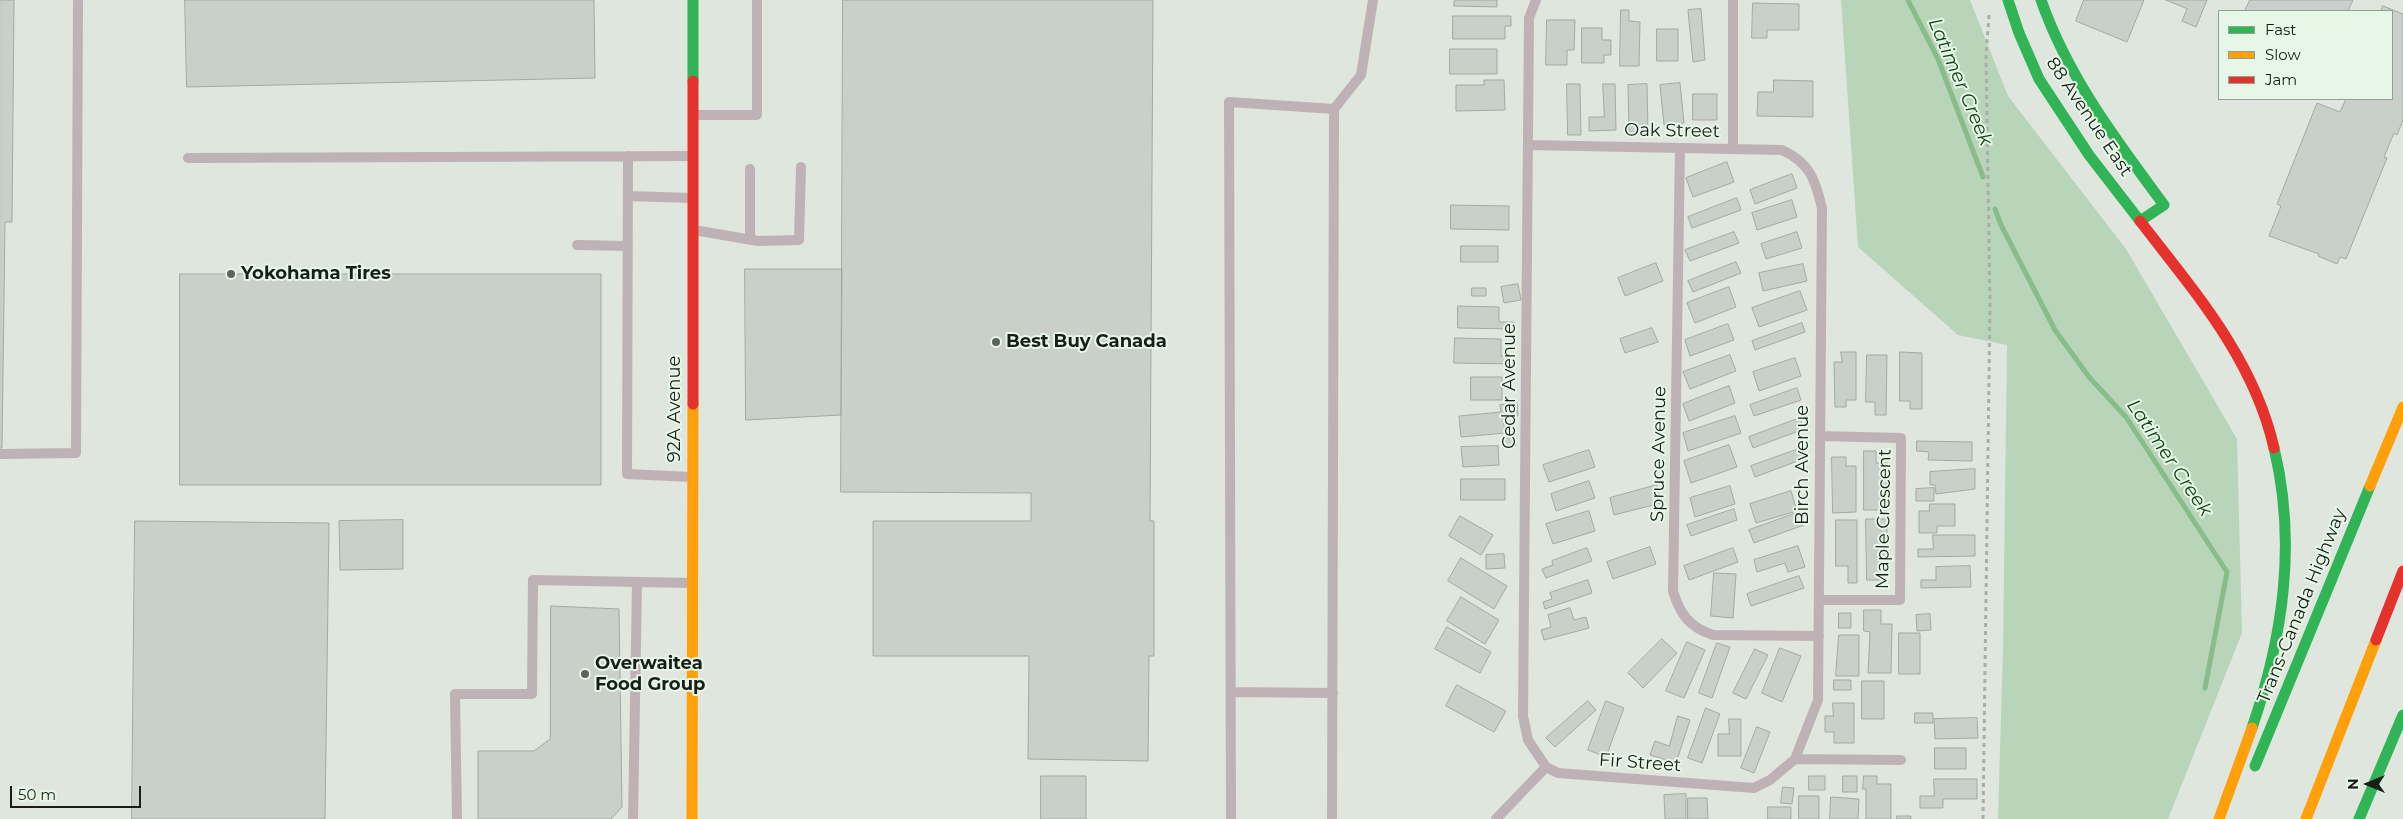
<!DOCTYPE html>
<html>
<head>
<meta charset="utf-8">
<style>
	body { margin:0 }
	#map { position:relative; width:2403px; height:819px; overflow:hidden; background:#dee6de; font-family:Montserrat,sans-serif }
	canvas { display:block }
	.legend { position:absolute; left:2218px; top:10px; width:175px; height:90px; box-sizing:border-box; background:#e7f7e7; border:1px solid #94a094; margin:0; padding:6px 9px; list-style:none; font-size:15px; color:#171d17 }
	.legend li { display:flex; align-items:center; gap:10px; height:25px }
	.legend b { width:25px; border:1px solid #94a094 }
	.north { position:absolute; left:2343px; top:759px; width:50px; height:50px; -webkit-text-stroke:4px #e7f7e7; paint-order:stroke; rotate:270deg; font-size:14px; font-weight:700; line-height:20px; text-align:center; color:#171d17 }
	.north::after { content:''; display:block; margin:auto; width:18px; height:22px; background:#171d17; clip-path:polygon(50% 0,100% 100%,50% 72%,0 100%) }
	.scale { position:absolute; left:10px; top:786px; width:131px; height:22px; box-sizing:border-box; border:2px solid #171d17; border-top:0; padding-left:6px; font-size:15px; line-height:18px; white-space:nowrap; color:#171d17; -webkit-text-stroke:4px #e7f7e7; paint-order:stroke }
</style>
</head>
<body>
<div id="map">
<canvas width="2403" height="819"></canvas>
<ul class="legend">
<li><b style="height:6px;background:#30b455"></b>Fast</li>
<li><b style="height:6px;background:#ff9f0a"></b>Slow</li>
<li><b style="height:6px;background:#e5322d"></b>Jam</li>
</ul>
<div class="north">N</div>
<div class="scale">50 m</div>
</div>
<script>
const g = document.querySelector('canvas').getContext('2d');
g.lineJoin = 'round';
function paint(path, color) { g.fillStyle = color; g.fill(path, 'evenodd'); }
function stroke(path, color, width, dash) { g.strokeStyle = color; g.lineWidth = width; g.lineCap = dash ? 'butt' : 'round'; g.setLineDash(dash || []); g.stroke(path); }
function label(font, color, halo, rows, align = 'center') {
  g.font = font + ' Montserrat,sans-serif'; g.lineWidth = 4; g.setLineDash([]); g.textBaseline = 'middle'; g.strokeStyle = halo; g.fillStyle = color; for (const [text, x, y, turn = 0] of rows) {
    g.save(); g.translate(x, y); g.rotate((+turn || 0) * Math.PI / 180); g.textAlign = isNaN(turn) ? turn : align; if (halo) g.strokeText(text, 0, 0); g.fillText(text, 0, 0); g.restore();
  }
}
paint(new Path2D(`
	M1841,0h129l38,96 118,153 111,190 5,194 -74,186h-170l5,-169 4,-305 -49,-10 -100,-88z`), '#b8d5b9');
stroke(new Path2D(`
	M1908,0l30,59 45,118
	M1995,209l6,16 54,105 34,47 37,40 101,155 -22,116`), '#88bc8b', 5);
const building = new Path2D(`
	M0,0h14l-2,222h-7l-3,226h-2z
	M185,0h409l1,78 -408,9z
	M843,0h310l-3,521h4v135h-5l-1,105 -120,-2 1,-103h-156v-135h158v-28l-190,-1z
	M1455,0h42v7l-43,-1z
	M2084,0h60l-17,42 -51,-21z
	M2166,0h41l-11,27 -14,-6 5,-12z
	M2250,0h103l-5,11h-103z
	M1753,3l46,1v26h-32v8h-15z
	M2383,6l20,8v106l-6,15 -3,-2 -10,24 3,1 -41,101 -6,-2 -3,7 -19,-8 1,-2 -50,-18 12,-30 -4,-2 40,-101 23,9 6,-13h46v-88h-11z
	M1701,9l4,51 -12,2 -5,-52z
	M1621,10h8v11l11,1 -1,44h-19z
	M1453,16h58v10h-6v13h-52z
	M1547,20h28l-1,30h-7v15h-21z
	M1582,28h20v12h9v15h-7v8h-22z
	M1657,29h21v32h-21z
	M1450,49h47v25h-47z
	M1484,80h20l1,30 -49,1v-26h28z
	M1774,80l39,1v36l-56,-1 1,-24h15z
	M1680,83l4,40 -20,2 -4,-40z
	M1567,84h13l1,51h-13z
	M1603,84h12l1,46 -27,1v-14h15z
	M1647,84l1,48h-19l-1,-47z
	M1693,94h24v26h-24z
	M1727,162l7,20 -41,15 -7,-19z
	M1792,174l5,14 -42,16 -5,-14z
	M1737,198l4,12 -49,18 -4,-11z
	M1792,200l5,17 -40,13 -5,-17z
	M1451,205l58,1v24l-58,-1z
	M1734,232l5,11 -49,18 -5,-11z
	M1797,232l5,16 -36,11 -5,-15z
	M1461,246h37v16h-37z
	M1736,262l5,11 -48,19 -5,-11z
	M1656,263l7,18 -38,15 -7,-18z
	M1803,264l4,17 -44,10 -4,-18z
	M745,269h97l-1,146 -95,5z
	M180,274h421v211h-421z
	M1518,284l3,16 -17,3 -3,-16z
	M1729,287l7,20 -41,16 -8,-20z
	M1472,288h14v8h-14z
	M1800,291l7,19 -48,17 -7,-19z
	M1458,306l41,1v15h15v7l-56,-1z
	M1802,323l3,9 -50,18 -3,-9z
	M1728,324l6,16 -44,16 -5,-16z
	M1652,328l6,14 -33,11 -5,-14z
	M1455,338l46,1v17l13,1v7l-60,-1z
	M1841,352h15v48h-10v7h-11l-1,-45h8z
	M1900,352l22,1v56h-12v-8h-10z
	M1730,355l6,16 -46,18 -7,-17z
	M1867,355h20l-1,60h-11v-13h-9z
	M1795,358l6,18 -42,15 -6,-19z
	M1471,377h31v23h-31z
	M1729,386l6,17 -46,18 -6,-17z
	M1797,388l4,12 -47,16 -4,-11z
	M1517,403l1,13 -15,1 2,16 -44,4 -2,-21 42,-4 -1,-7z
	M1735,416l6,17 -53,18 -5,-18z
	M1800,418l4,11 -51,19 -4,-11z
	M1516,438v8l-13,2 -1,-9z
	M1917,441l55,1v19l-44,-1 1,-8 -12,-1z
	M1729,445l8,22 -46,16 -7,-22z
	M1498,446l1,19 -36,2 -2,-20z
	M1799,449l4,10 -48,18 -4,-11z
	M1589,450l6,17 -46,15 -6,-17z
	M1864,451h12v12h11v47h-23z
	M1832,457h14v9h10v46l-23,1z
	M1975,469v20l-39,5 -1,-9h-5v-13z
	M1461,479h44v21h-44z
	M1589,481l6,17 -39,13 -5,-17z
	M1657,485l4,18 -47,12 -4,-17z
	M1730,486l5,18 -40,13 -5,-19z
	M1934,488v13h-18v-12z
	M1791,491l6,20 -41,12 -6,-19z
	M1930,504h25v22h-18v7h-18v-22h10z
	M1734,509l3,11 -46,16 -4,-11z
	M1589,511l6,20 -42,13 -7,-20z
	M1800,512l4,13 -50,18 -5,-13z
	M1460,516l33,19 -12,20 -32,-19z
	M1866,519h21v46h-7v15h-13z
	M403,520v49l-63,1 -1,-49z
	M1836,520h21v63h-9v-17h-12z
	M135,521l194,2 -4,296h-193z
	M1933,535h42v21l-57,1v-8h15z
	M1798,546l7,21 -17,5 -3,-9 -28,9 -3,-12z
	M1650,547l6,17 -43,15 -6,-17z
	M1587,548l5,13 -46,17 -4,-9 11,-4 -1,-4z
	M1733,548l5,14 -49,18 -5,-14z
	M1504,554l1,14 -19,1v-14z
	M1461,558l46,28 -13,23 -46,-28z
	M1970,566l1,21 -50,1v-8h15v-13z
	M1714,573l22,1 -3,44 -22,-2z
	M1799,576l5,12 -53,18 -4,-12z
	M1588,580l4,13 -47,16 -2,-7 9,-3 -2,-6z
	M1461,597l38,23 -14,24 -38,-23z
	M551,606l68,3 3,198 -11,12h-133v-68h56l16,-12z
	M1570,608l4,12 12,-3 3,11 -45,12 -3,-10 10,-3 -3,-12z
	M1864,610h17v14h11l-1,49h-23l2,-41 -6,-1z
	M1839,613h12v15h-12z
	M1930,614l1,16 -14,1 -1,-16z
	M1447,627l44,25 -11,21 -45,-24z
	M1899,633h21v41h-21z
	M1839,635h20v41h-23z
	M1662,639l15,14 -34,35 -15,-15z
	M1687,642l18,8 -21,48 -18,-7z
	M1717,643l13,4 -18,51 -13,-5z
	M1780,648l21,8 -19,46 -20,-9z
	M1755,649l13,6 -22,44 -13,-6z
	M1834,680h17v10h-17z
	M1862,681h22v38h-22z
	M1457,685l49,26 -12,21 -48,-26z
	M1588,701l8,9 -41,37 -9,-9z
	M1606,701l18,7 -18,49 -18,-7z
	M1833,703h21v40h-20v-11h-9v-16h8z
	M1706,708l14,6 -18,49 -14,-5z
	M1915,713h18v10h-18z
	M1678,716l12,4 -14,43 -26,-8 5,-14 14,5z
	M1977,718l1,20 -43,1 -1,-20z
	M1729,719h12v37h-23v-22h11z
	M1757,727l13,5 -16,41 -13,-5z
	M1935,748h31v21h-31z
	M1041,776h45v43h-45z
	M1809,776h16v14h-16z
	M1843,776h14v16h-14z
	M1864,776h13v8h14v35h-25v-30h-3z
	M1934,779h43v20h-34v9h-23v-12h14z
	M1783,787l11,1 -2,16 -11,-1z
	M1686,794v25h-21l-1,-24z
	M1799,796h20v23h-20z
	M1831,797l28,2 -1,20h-28z
	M1688,798h19l1,21h-20z
	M1768,807h23v12h-23z
	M1897,816h14v3h-14z`);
paint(building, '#c9cfc9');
stroke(building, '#a3a9a3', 1);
stroke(new Path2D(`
	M1983,819l7,-516 -4,-247 3,-41`), '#afaaab', 3, [4, 4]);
stroke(new Path2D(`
	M1536,0l-7,18 -6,698 5,24 18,27
	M1733,0v148
	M693,115h64v-115
	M1528,145l254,5c28,13 33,29 40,58l-4,492 -23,59
	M1680,148l-7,443c7,23 16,36 40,44l106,1
	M628,156l-1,318 64,3
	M188,158l504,-2
	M628,196l64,2
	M694,230l64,11 41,-1 2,-73
	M750,240v-71
	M577,245l51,1
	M0,454l76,-1 2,-453
	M1819,600h81l1,-162 -81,-2
	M1231,692l102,1
	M1795,759l106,1
	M457,819l-2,-125h77l1,-114 159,3
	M633,819l4,-236
	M1231,819l-2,-717 105,7
	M1332,819l2,-710 27,-34 12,-75
	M1496,819l50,-52 12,6 196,15 16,-8 25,-21`), '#beb2b6', 10);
stroke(new Path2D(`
	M2008,0l11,33 20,46 50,76 51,66
	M2041,0c27,77 75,140 123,205l-24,16
	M693,81v-81
	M2252,728c31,-91 45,-185 22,-280
	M2255,766l115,-280
	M2359,819l44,-104`), '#30b455', 11);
stroke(new Path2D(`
	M2370,486l33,-79
	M692,819l1,-415
	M2219,819l33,-91
	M2306,819l70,-179`), '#ff9f0a', 11);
stroke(new Path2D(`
	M2140,221c54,70 114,138 134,227
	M693,404v-323
	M2376,640l27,-69`), '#e5322d', 11);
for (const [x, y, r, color] of [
	[231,274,5,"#5d635d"],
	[996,342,5,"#5d635d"],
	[585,674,5,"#5d635d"]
]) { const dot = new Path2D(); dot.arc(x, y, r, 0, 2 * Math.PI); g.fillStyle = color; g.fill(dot); stroke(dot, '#e7f7e7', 2); }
label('18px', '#171d17', '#e7f7e7', [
	["88 Avenue East",2089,117,56],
	["Oak Street",1672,131,1],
	["Cedar Avenue",1510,386,-90],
	["92A Avenue",675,409,-90],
	["Spruce Avenue",1659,454,-89],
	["Birch Avenue",1803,465,-90],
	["Maple Crescent",1884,519,-89],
	["Trans-Canada Highway",2302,606,-68],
	["Fir Street",1640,763,4]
]);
label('bold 18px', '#171d17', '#e7f7e7', [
	["Yokohama Tires",241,274],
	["Best Buy Canada",1006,342],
	["Overwaitea",595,664],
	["Food Group",595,685]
], 'left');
label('italic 19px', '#124419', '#e7f7e7', [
	["Latimer Creek",1960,82,67],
	["Latimer Creek",2169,458,56]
]);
</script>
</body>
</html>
